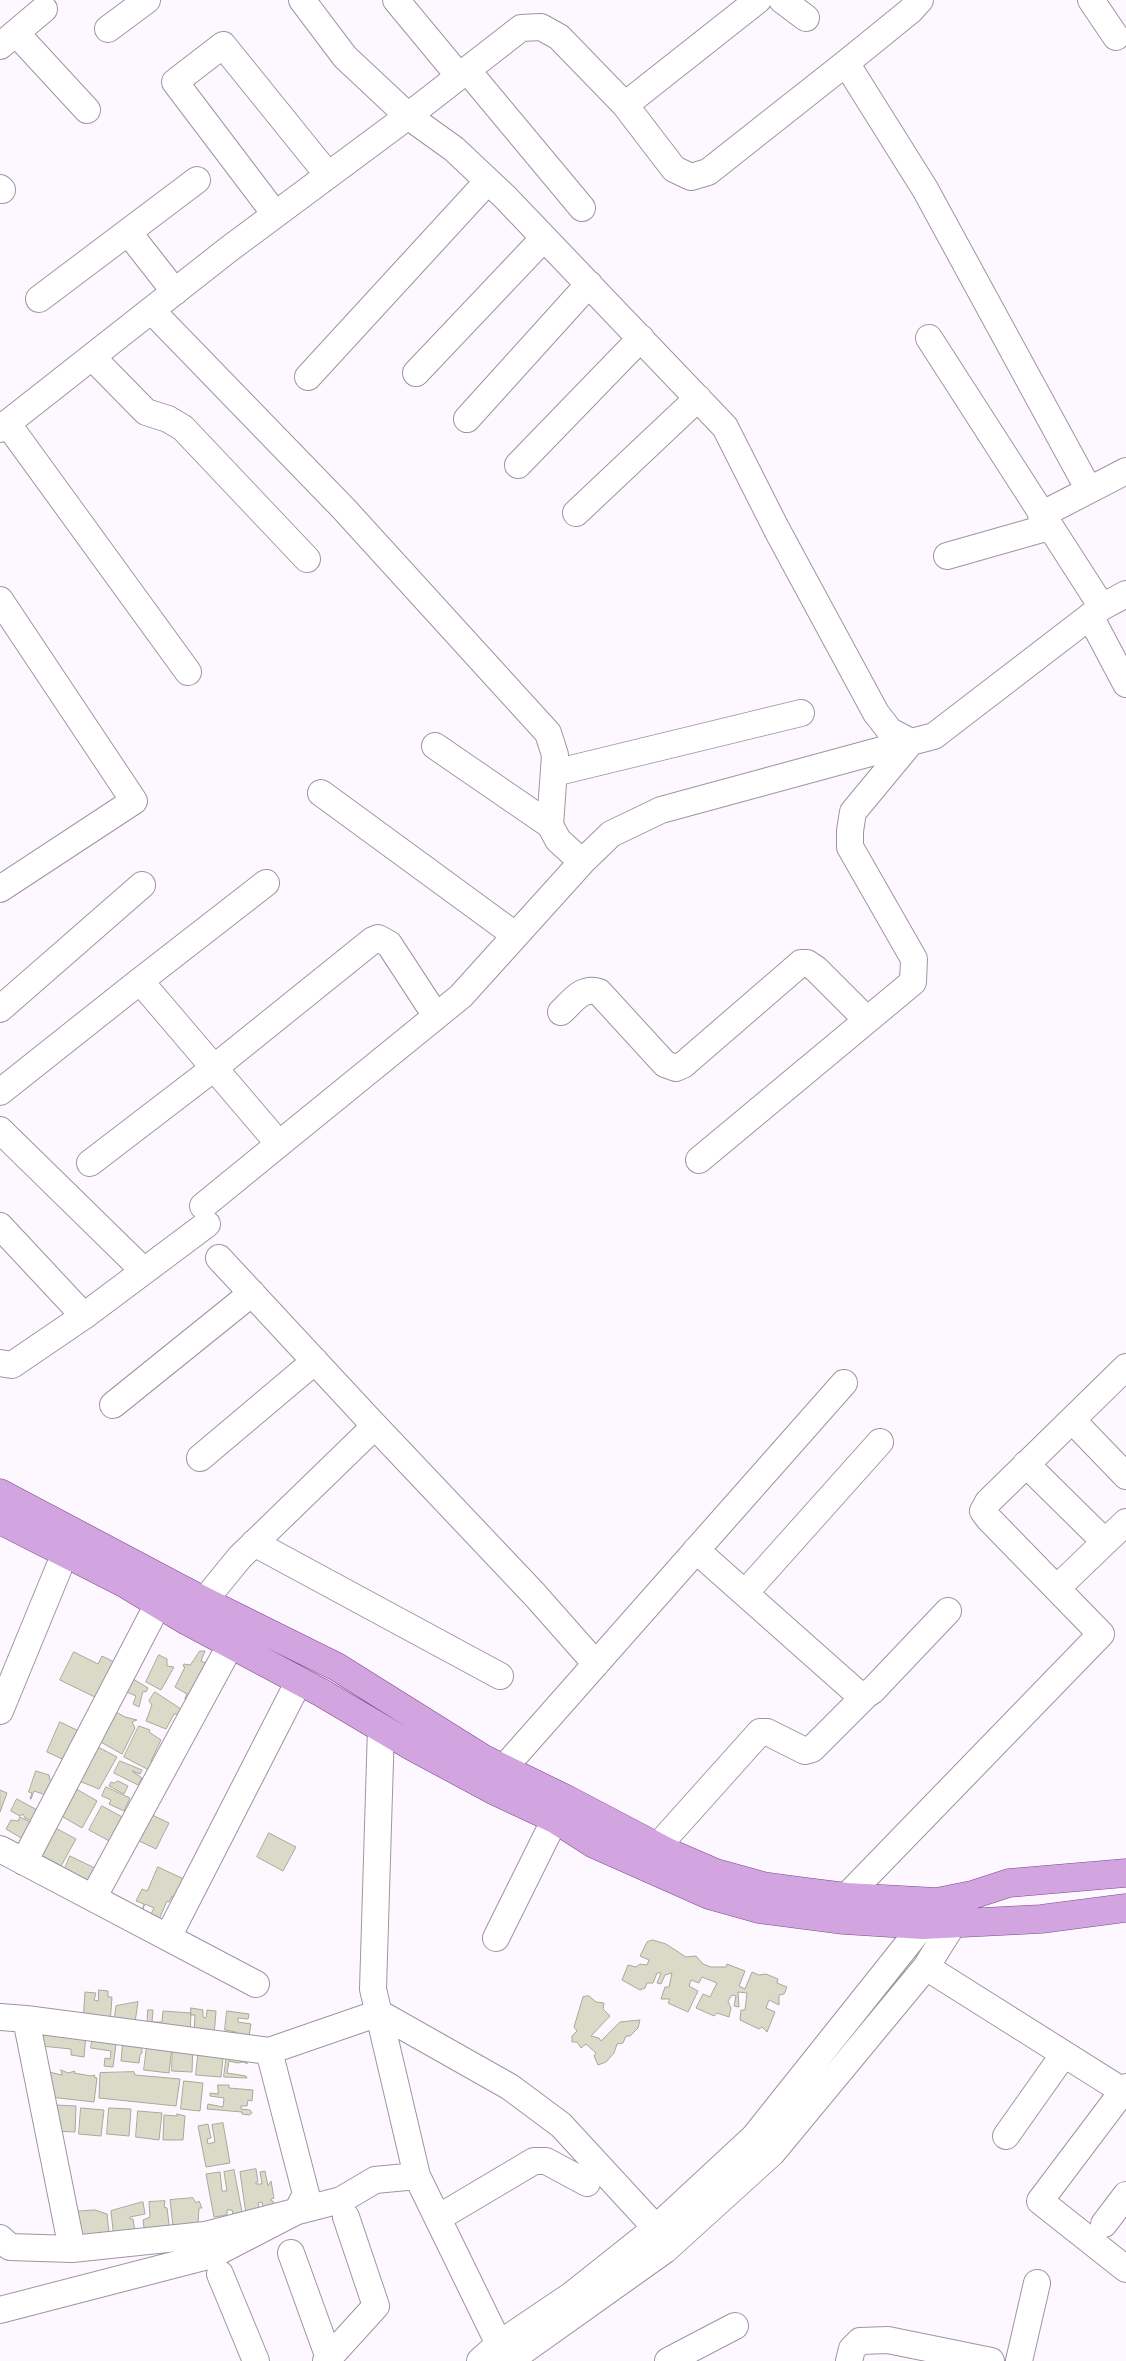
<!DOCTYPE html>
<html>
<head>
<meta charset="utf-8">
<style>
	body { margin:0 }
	canvas { display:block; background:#fdf8ff }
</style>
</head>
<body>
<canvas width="1126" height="2361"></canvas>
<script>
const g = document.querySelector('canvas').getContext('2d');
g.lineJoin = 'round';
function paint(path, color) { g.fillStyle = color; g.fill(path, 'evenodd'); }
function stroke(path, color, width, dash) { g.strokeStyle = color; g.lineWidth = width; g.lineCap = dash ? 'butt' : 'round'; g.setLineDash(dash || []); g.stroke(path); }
const building = new Path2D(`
	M200,1651h5l-4,10 13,6 -28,36 -1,-5 2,-4 -12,-7 10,-20 -2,-1 1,-2 6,1z
	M74,1652l24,12 4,-8 16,8 -17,36 -41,-20z
	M159,1655l8,4v7l7,1 -13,23 -15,-8z
	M128,1676l20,12 -2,4 -3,-1 -4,16 -6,-3 3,-8 -14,-6z
	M155,1692l26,17 -3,5h-4l-8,15 -20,-8 6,-16 -3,-4z
	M116,1712l9,5 12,3 -5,2 3,6 -13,26 -23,-13z
	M60,1722l25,12 -14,29 -24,-11z
	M139,1726l11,4 -1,2 12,8 -10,21h3l-5,9 -25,-13z
	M96,1746l21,11 -18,32 -20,-8z
	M120,1761l22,9 -2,4 -8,-3 10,7 -4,7 -24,-12z
	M36,1771l13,4 1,5 5,2 -10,17 -2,-5 -9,-3 -3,8h-1l2,-6 -3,-1z
	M118,1781l10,5 -4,8 -15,-8 2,-4 3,1z
	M73,1787l24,14 -15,27 -24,-14z
	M106,1787l24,11 -6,13 -15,-7 2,-4 -9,-4z
	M0,1790l7,3 -7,19z
	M17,1799l20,11 -5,11 -7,-3 -2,-4 -3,2 -9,-5z
	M102,1806l24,13 -13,24 -24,-13z
	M144,1811l25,12 -13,26 -21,-10z
	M20,1817l16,8 -8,17 -22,-13 5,-9 7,1z
	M52,1826l24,13 -15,27 -24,-13z
	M269,1833l27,14 -13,24 -26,-14z
	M70,1856l31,15 -11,20 -28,-15z
	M158,1867l30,14 -8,19 -8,-4 -3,6 -2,-1 -9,21 -9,-4 5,-10 -9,-4 -3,7 2,-7 -8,-3 6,-12 5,2z
	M653,1940l13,4 20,13 10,-1 7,8 8,3h15l1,-3 18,7 -6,15 6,3 7,-17 7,3 7,-1 12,5 -1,4 10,4 -3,7 -5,1v10l-10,-5 -3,8 9,4 -8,20 -5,-5 -3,2 -19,-9 1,-10h4l2,-17 -9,-1 1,15 -5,-1 2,-10 -4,-1 -4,6 3,7 -2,9 -12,-4 -3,3 -18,-8 7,-14 7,3 7,-14 -15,-6 -3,6 -8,-3 -2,6 9,5 -10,21 -20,-9 2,-4h-9l4,-12h4l3,-14 -7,2 -4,9 -4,-1 4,-10h-4l-4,10h-6l-2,5 -5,2 -18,-10 6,-15 8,2 4,-3 7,1 2,-5 -9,-4 7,-14z
	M99,1990l9,1v6h4l-2,27 -27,-2 2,-30 11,1 -2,7 4,1z
	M589,1996l7,6 8,1 -1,6 7,7 -19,20 8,2 2,3 19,-19 20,-2 -2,8 -8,8h-4l-3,7 -6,1 -3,9 -8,9 -8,3 -4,-9 2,-3 -10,-9 -5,4 -4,-6h-5v-6l5,-5 -3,-4 9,-30z
	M138,2002l-4,27 -21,-2 3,-21z
	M191,2008l12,2v7l3,1 1,-8 9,1 -2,25 -20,-2 1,-19h-4z
	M148,2010h5l-1,12h10l1,-11 28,2 -1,23 -43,-2z
	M227,2011l22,3 -1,5 -10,-1v4l13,2 -3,17 -13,-2 1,-7 -11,-2z
	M39,2030l47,5 -2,22 -13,-2v-6l-30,-3z
	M93,2034l24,3 -4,30 -9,-1 1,-8 5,1 1,-8 -20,-3z
	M141,2038l1,15 -2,2 -1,8 -18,-2 2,-22z
	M173,2042l20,1 -1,29 -20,-1z
	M147,2046h25l-3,27 -25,-3z
	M199,2047l25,2 -3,28 -25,-2z
	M227,2053l21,3 -1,8 -3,-2 -7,1 -8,-2 -2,12 19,3 1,2 -23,-1z
	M61,2070l7,3 7,-2 -1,2 17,3 4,-1 -1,2 3,1 -3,24 -44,-5 -1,-25 13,3z
	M134,2072l1,3 45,4 -4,27 -77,-8 1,-25z
	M184,2081l19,2 -3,28 -19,-2z
	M218,2085h11v3l24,2 -1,11 -4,-1 -1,6h-6v3l9,1 2,3 -3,2 -7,-1v-2l-35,-3 1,-5 15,3 1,-9 -14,-2v-3l8,1z
	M54,2105l22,1 -1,26 -23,-1z
	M81,2108l23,2 -3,26 -22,-2z
	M109,2108l22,1 -2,27 -22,-2z
	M138,2111l24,2 -3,27 -23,-3z
	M177,2114l8,2 -2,24h-20l1,-25 13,1z
	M223,2123l7,40 -24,4 -8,-41 10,-2 3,14 -4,1 1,5 7,-2 -3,-17z
	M256,2169l2,13h-2v2h6l-2,-12 5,-1 3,15 3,-5 3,17 -3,1v2h2l2,9 -12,1 -1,-9 -4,1 2,9 -14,2 -6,-42z
	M234,2170l8,42 -9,2 -1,-4h-5v5l-13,2 -8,-43 14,-2 2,19h5l-3,-19z
	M193,2198l3,5 3,-2 3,7h-3l-1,15 -25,3 -3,-26z
	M165,2201l-1,6 3,1 3,24 -25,3 -2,-15 7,-3 -1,-15z
	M143,2202l2,12 -15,3v2h3l3,19 -22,1 -3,-28z
	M95,2210l12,4 3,28 -35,4 -4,-34z`);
paint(building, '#dadac8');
stroke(building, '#a8a998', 1);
const minor = new Path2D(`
	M396,0l63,76
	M782,0l24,18
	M920,0l-10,11 -64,52 -138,109 -17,5 -17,-8 -49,-64 -66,-68 -18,-10 -20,1 -113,88 46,33 51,48 220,230 52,103 99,183 14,18 21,11 23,-6 168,-129 24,-13
	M1091,0l25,37
	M108,29l39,-29
	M16,33l71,77
	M0,46l44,-37
	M846,63l79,126 164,301
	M467,70l115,138
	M625,105l133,-105
	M0,188l2,2
	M275,214l-100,-132 48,-37 105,130
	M128,232l47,60
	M39,299l158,-119
	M152,311l192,198 204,224 7,22 -5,70 8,15 24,22
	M929,338l173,269
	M92,357l54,55 22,7 15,9 124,131
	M416,373l128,-135
	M308,377l180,-196
	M467,419l122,-135
	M7,423l181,249
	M0,429l229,-180 179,-133 -63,-59 -43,-57
	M518,465l123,-127
	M576,513l122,-115
	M1041,515l85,-44
	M947,556l102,-29
	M0,600l134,201 -134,88
	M1090,616l36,68
	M435,746l115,79
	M554,773l247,-60
	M321,793l194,142
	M140,981l126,-98
	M0,1009l142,-124
	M561,1012c11,-10 21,-26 38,-20l66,72 11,4 7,-3 118,-102h6l9,6 51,51
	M0,1092l140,-111 139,163 -76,62
	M0,1130l143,140
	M279,1144l182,-148 121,-134 29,-28 50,-24 250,-68
	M699,1160l214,-178 1,-23 -64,-112v-16l3,-19 58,-70
	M90,1163l124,-95 159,-128 5,-2 11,6 47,72
	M0,1226l84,90
	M0,1363l12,2 72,-49 123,-92
	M113,1405l139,-112
	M1072,1420l54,56
	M375,1426l160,169 61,69
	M200,1458l115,-97
	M1026,1464l79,78
	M254,1543l246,133
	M696,1550l160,142 10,3 6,-4 76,-80
	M1057,1588l69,-66
	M745,1593l135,-151
	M204,1601l36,-44 135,-131 -156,-168
	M0,1711l65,-158
	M381,1728l-8,261 44,187 82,168 13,17
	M503,1769l341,-386
	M657,1847l103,-115h7l38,19 7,-2 54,-54
	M0,1849l256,135
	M24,1862l134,-258
	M846,1897l255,-263 -112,-115 -6,-8 5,-9 138,-135
	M93,1898l138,-254
	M168,1937l131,-256
	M496,1938l59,-119
	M926,1967l200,126
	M0,2017l26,2 46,230
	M26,2019l243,32
	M1126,2087l-86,114 86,68
	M1006,2136l58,-82
	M438,2218l96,-57h12l41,22
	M1104,2224l22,-29
	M0,2238l10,9 62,2 133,-14 136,-35 34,-20 42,-4
	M291,2253l38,105
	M220,2274l36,87
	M0,2310l212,-55 85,-44 9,-17 -37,-143 110,-38 131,74 51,38 95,103
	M326,2361l50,-55 -30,-89
	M480,2361l19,-17 74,-50 83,-66 98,-91 169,-212 10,-16
	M509,2361l156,-111 107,-97 154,-186 37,-59
	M668,2361l67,-35
	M849,2361l3,-12 8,-8 28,-1 103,21
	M1019,2361l18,-78`);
const major = new Path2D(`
	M0,1493l204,108 133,66 147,92 82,40 99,52 51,22 47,13 37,5 46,6 91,5 35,-7 37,-12 117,-10
	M0,1520l124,63 63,38 135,72 91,54 80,43 62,29 39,25 115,51 50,14 85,11 79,5 118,-6 85,-11`);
stroke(minor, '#a094a3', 28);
stroke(major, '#7d498b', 29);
stroke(minor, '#fff', 26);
stroke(major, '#d3a5e0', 28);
</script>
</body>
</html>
